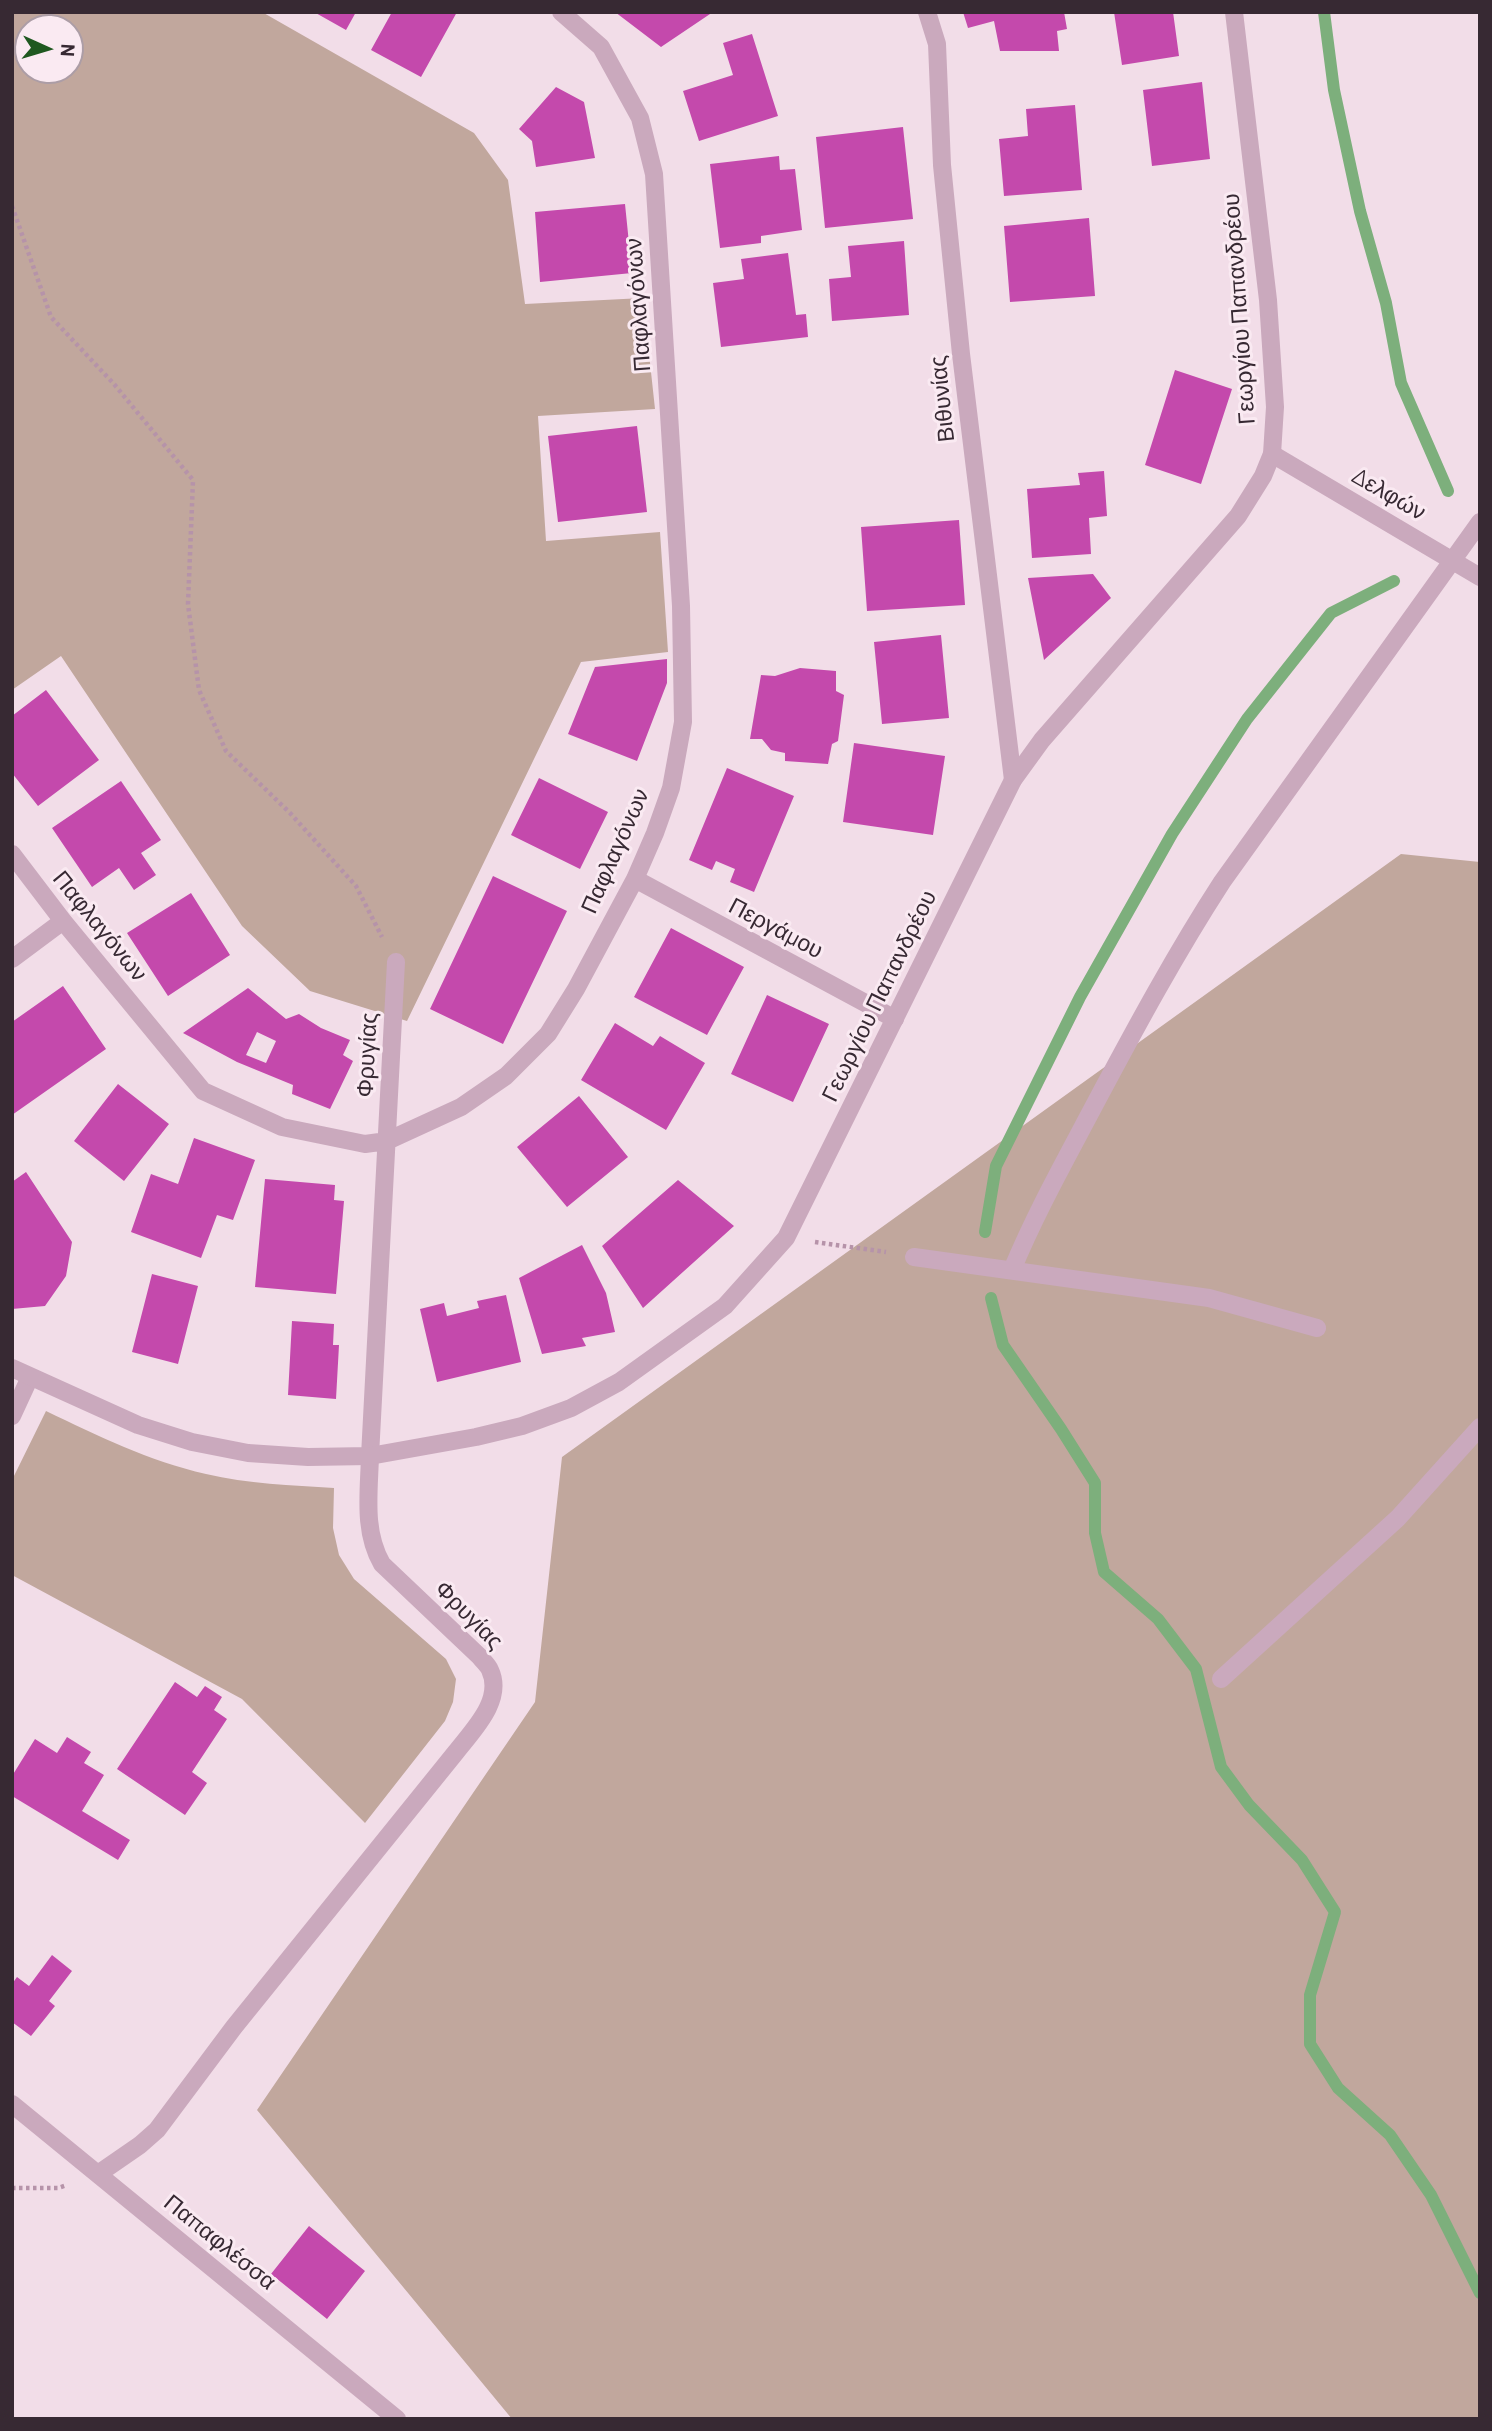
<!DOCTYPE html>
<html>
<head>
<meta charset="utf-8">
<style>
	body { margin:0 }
	#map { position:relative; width:1492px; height:2431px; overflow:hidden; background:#f2dde8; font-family:Barlow,sans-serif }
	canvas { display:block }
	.frame { position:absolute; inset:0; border:14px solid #372933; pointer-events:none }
	.north { position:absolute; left:14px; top:14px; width:70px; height:70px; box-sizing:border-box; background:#faeaf2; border:2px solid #ac9da6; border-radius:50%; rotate:94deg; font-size:19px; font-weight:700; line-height:28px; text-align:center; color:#372933 }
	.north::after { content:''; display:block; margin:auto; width:24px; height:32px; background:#1f5820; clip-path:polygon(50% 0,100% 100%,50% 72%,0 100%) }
</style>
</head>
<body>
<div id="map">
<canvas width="1492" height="2431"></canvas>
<div class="frame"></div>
<div class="north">N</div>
</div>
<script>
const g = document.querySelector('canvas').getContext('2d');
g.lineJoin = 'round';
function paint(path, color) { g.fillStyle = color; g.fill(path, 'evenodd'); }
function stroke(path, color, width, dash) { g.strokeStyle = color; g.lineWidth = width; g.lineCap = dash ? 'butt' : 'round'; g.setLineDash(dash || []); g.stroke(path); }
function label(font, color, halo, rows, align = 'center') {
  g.font = font + ' Barlow,sans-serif'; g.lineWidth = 6; g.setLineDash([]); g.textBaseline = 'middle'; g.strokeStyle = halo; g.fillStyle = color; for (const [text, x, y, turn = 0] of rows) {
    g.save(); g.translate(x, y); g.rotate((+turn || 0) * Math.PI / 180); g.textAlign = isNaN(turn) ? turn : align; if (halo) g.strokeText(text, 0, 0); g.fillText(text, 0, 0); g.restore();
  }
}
paint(new Path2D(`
	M12,12h250l212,121 34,47 17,124 118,-6 12,111 -117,7 8,125 114,-9 8,120 -87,10 -174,359 -97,-30 -68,-65 -181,-270 -49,34zM28,28h42v42h-42z
	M1401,854l79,8v1557h-968l-255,-309 278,-408 27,-245z
	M46,1411c52,25 103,50 160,63 41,10 86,11 128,14l-1,40 6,27 15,24 92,80 10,20 -3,23 -8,19 -80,102 -123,-124 -230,-124v-95z`), '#c1a79d');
stroke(new Path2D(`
	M1324,12l10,78 26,121 26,92 15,80 47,108
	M985,1232l11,-66 84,-169 92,-163 75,-115 84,-106 63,-32
	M991,1298l12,47 58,84 34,54v50l9,39 54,47 38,50 25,98 28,38 53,55 33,52 -25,83v49l28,44 52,47 41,60 49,98`), '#7daf7c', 12);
paint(new Path2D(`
	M314,12h42l-10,18z
	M392,12h65l-36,65 -50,-27z
	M615,12h98l-52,35z
	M963,12h101l3,17 -10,2 2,20h-59l-6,-30 -26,7z
	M1114,12h59l6,44 -57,9z
	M752,34l26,82 -79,25 -16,-50 50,-16 -10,-32z
	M1202,82l8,77 -58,7 -9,-76z
	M556,87l28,15 11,56 -59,9 -4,-26 -13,-12z
	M1075,105l7,85 -78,6 -5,-57 29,-3 -2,-27z
	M903,127l10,92 -88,9 -9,-91z
	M779,156l1,14 15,-1 7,61 -41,6v7l-41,5 -10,-84z
	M625,204l7,69 -92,9 -5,-70z
	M1089,218l6,78 -85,6 -6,-76z
	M904,241l5,74 -77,6 -3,-42 22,-2 -3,-31z
	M788,253l8,62 10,-1 2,23 -87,10 -8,-64 31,-4 -3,-20z
	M1175,370l57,19 -31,95 -56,-19z
	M637,426l10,86 -89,10 -10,-86z
	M1104,471l3,45 -18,2 2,36 -59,4 -5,-69 53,-4 -2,-12z
	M959,520l6,85 -98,6 -6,-84z
	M1093,574l18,24 -67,62 -16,-82z
	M941,635l8,83 -67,6 -8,-82z
	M667,659v24l-30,78 -69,-27 27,-67z
	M800,668l36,3v20l8,4 -6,46 -6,3 -4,20 -43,-3v-8l-14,-3 -9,-11h-12l11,-64 14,1z
	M46,690l53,70 -61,46 -26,-33v-57z
	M854,743l91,13 -12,79 -90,-13z
	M727,768l67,28 -40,96 -24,-10 5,-13 -19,-8 -4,9 -23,-10z
	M539,778l69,34 -28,57 -69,-34z
	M121,781l40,59 -20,13 15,22 -22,15 -15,-22 -27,19 -40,-59z
	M493,876l74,35 -64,133 -73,-35z
	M191,893l39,62 -62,41 -41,-63z
	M671,928l73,39 -37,68 -73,-38z
	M63,986l43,63 -94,66v-93z
	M248,988l38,31 13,-5 22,14 29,12 -7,15 10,6 -23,48 -38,-15 1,-9 -56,-23 -54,-29zM257,1032l19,9 -10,22 -20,-8z
	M767,995l62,29 -36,78 -62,-28z
	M615,1023l38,23 7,-10 45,27 -39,67 -85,-50z
	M118,1084l51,40 -45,57 -50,-40z
	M579,1096l49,61 -61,50 -50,-60z
	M194,1138l61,22 -22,60 -16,-5 -16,43 -70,-26 20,-58 27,10z
	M26,1172l46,70 -6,34 -21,30 -33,3v-127z
	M265,1179l70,6 -1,15 10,1 -8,93 -81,-7z
	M678,1180l56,46 -91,82 -41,-62z
	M582,1245l24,48 9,39 -33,6 4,8 -44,8 -23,-76z
	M152,1274l46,12 -20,78 -46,-12z
	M506,1295l15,67 -84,20 -17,-73 24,-6 3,13 32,-8 -2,-7z
	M292,1321l42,3 -1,21h6l-3,54 -48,-4z
	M175,1682l22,15 8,-11 17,11 -8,13 13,9 -35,53 15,11 -22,32 -68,-46z
	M67,1737l24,15 -7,11 20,12 -22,36 48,29 -12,20 -106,-64v-20l23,-37 22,14z
	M52,1955l20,16 -23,30 6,5 -24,30 -19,-14v-38l5,-7 12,9z
	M309,2226l56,45 -38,48 -56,-45z`), '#c449ac');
stroke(new Path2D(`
	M12,206l39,111 63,67 79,96 -5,124 11,86 27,61 64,62 66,73 26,51
	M815,1242l71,10
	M12,2188h46l9,-3`), '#b693a9', 4.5, [3.5, 3.5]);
stroke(new Path2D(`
	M927,12l10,32 5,121 19,189 52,426
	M1272,454l208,123
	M12,854l51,67 140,170 79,36 83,17 22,-3 74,-34 45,-31 42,-42 28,-45 59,-110 20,-46 16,-45 12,-66 -2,-116 -27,-432 -14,-56 -39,-71 -40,-35
	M635,879l260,140
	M12,959l51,-38
	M914,1257l295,41 108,30
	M1012,1270c24,-58 55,-113 84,-168 40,-75 80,-149 126,-220l258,-360
	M12,1416l18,-39
	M1221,1679l177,-161 82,-91
	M12,2104l385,315
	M98,2174l42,-29 17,-15 77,-103 222,-275c17,-22 48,-52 34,-82 -2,-5 -7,-9 -10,-13l-98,-93c-19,-33 -13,-71 -12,-108l26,-494`), '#caa9bd', 18);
stroke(new Path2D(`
	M12,1368l126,57 54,17 56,11 60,4 62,-1 106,-19 46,-11 49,-18 48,-26 106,-76 61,-68 227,-458 29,-40 196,-224 25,-40 9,-22 3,-47 -7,-107 -34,-288`), '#caa9bd', 18);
label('23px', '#372933', '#faeaf2', [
	["Παφλαγόνων",638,305,-94],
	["Γεωργίου Παπανδρέου",1239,309,-94],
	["Βιθυνίας",942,399,-96],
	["Δελφών",1389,494,30],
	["Παφλαγόνων",615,851,-66],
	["Παφλαγόνων",100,926,51],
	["Περγάμου",776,928,28],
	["Γεωργίου Παπανδρέου",879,996,-64],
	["Φρυγίας",367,1055,-87],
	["Φρυγίας",469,1615,45],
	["Παπαφλέσσα",220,2242,39]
]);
</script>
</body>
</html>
